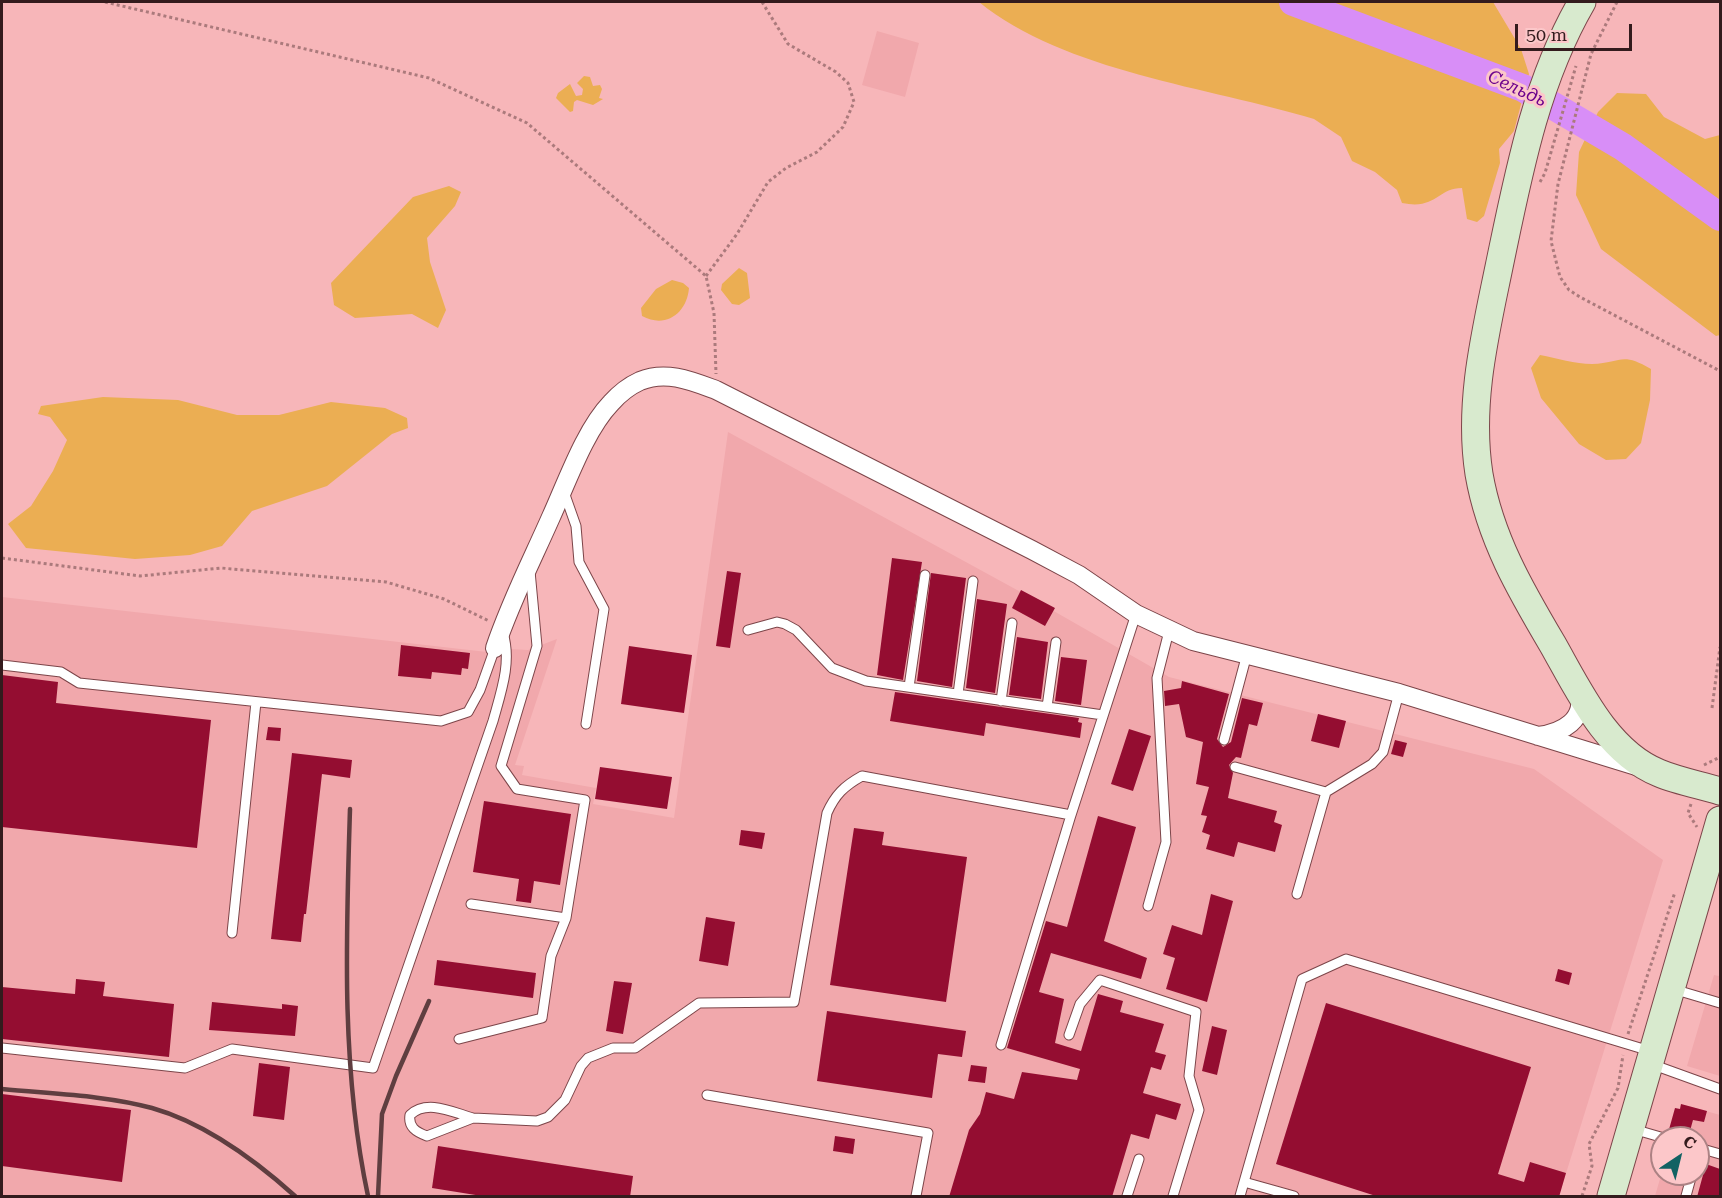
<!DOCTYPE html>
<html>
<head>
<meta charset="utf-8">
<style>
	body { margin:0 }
	#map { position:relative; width:1722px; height:1198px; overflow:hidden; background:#f7b6b9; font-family:"Roboto Serif",serif }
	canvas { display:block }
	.frame { position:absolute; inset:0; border:3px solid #331b1d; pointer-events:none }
	.north { position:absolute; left:1650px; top:1126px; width:60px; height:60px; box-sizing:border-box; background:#fcc7c9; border:2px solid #ac8284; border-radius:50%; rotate:35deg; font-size:16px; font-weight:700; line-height:24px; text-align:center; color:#331b1d }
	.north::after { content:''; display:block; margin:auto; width:21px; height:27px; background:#126263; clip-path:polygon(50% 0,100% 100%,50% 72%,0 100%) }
	.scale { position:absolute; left:1515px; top:24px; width:117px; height:27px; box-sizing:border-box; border:3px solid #331b1d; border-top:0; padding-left:8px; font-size:18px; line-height:21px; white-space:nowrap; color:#331b1d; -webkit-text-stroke:4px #fcc7c9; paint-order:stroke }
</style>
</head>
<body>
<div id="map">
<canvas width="1722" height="1198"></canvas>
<div class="frame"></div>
<div class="north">С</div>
<div class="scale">50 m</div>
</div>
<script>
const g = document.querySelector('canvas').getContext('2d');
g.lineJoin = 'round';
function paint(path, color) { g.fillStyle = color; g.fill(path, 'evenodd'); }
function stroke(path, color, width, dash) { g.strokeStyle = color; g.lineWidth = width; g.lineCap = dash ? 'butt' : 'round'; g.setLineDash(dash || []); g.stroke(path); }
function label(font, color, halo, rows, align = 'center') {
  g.font = font + ' "Roboto Serif",serif'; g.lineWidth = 6; g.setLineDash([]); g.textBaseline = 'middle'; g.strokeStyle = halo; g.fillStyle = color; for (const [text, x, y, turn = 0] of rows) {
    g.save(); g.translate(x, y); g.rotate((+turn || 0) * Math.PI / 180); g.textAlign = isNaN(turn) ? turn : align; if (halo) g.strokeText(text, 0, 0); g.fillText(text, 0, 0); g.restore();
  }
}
paint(new Path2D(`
	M877,31l42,12 -14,54 -43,-12z
	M728,432l289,158 152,87 365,92 129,91 -104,336h-1557v-599l485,55 2,-4 39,2 29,-11 -42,126 9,1 -2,9 74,13 -3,16 81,14z
	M1720,971v105l-33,-10 27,-91 5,1z
	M1681,1104l39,11v81h-65l7,-24v2h36v-36h-27z`), '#f1a8ac');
paint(new Path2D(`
	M979,2h514l28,47 8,25 -15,57 -15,18 1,14 -16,53 -7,6 -10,-3 -5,-31c-25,0 -25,22 -60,15l-5,-13 -22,-18 -23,-11 -11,-24 -27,-18c-105,-32 -249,-47 -335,-117z
	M584,76l6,1 3,9 7,-1 2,4 -3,9 4,1 -10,6 -16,-5 -3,2 -1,9 -3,1 -14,-14 2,-5 12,-9 6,12 6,-1 1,-6 -6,-6z
	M1617,93l29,1 18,23 41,22 15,-4v200l-4,1 -115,-87 -25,-54 3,-43 19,-40z
	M449,186l12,6 -6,14 -28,32 3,24 16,48 -8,18 -26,-14 -57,4 -21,-13 -3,-22 82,-86z
	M739,268l8,5 3,25 -11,7 -7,-1 -11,-14 1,-6z
	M672,280l11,3 6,5c-2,25 -23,41 -47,28l-1,-8 15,-19z
	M1540,355c17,3 35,9 52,9 29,-1 29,-13 59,5l-1,31 -9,43 -15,16 -20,1 -27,-16 -38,-46 -10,-30z
	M103,397l75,3 59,15h42l52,-13 54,6 22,10 1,10 -16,6 -65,52 -75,25 -30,35 -32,9 -55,4 -109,-11 -18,-24 23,-18 22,-35 14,-31 -17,-23 -12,-3 3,-8z`), '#ebae53');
stroke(new Path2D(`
	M1293,2l230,86 100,59 97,70`), '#d88ef7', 28);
paint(new Path2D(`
	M892,558l30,4 -19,118 -26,-5z
	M727,571l14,2 -11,75 -14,-2z
	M931,573l35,5 -14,109 -35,-6z
	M1021,590l34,18 -10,18 -33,-18z
	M977,599l30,5 -12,89 -29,-5z
	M1017,637l31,5 -7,57 -32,-4z
	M401,645l69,8 -2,16 -6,-1 -1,7 -29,-3 -1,7 -33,-3z
	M629,646l63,9 -8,58 -63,-9z
	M1061,657l26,3 -6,45 -26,-4z
	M2,675l56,7 -2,21 155,17 -14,128 -195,-21z
	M1182,681l47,13 -12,45 6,8 8,-5 11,-44 21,5 -6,23 -8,-2 -8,34 -5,-1 -7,8 4,8 -5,25 49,13 -3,11 8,3 -7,27 -37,-10 -4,15 -28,-8 4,-14 -8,-3 5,-16 -6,-1 8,-28 -13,-3 7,-42 -17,-5 -7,-33 -14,2 -1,-15 17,-3z
	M895,692l184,26 -1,4 4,1 -2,15 -94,-15 -2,13 -94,-15z
	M1318,714l28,7 -7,27 -28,-7z
	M268,727l13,1 -1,13 -14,-1z
	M1129,729l22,7 -18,55 -22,-7z
	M1395,740l12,3 -4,14 -12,-3z
	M292,753l60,7 -2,18 -28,-4 -16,140h-2l-3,28 -30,-3z
	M600,767l72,10 -5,32 -72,-10z
	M484,801l87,13 -11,71 -26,-4 -3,22 -15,-2 3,-22 -46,-7z
	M1098,816l38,11 -32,114 43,17 -6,21 -90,-26 -12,39 25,7 -9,44 26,8 17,-57 25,7 -3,11 44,12 -9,28 11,3 -5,15 -10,-3 -8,26 38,11 -5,16 -20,-6 -7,25 -18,-5 -19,63h-163l20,-67 11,-16 6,-22 28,7 8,-27 55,8 3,-11 -73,-21 39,-127 21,6z
	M854,828l30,4 -2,13 85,12 -21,145 -116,-17z
	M741,830l24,3 -3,16 -23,-4z
	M1211,894l22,7 -26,101 -41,-13 9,-31 -12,-4 9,-29 30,10z
	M706,917l29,5 -7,44 -29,-5z
	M437,960l99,13 -3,25 -99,-13z
	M1558,969l14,4 -3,12 -14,-4z
	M76,979l29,3 -2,14 71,8 -5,53 -167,-18v-52l73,7z
	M614,981l18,2 -9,51 -17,-3z
	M212,1002l70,7v-5l16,2 -3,30 -86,-6z
	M1326,1003l205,64 -33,107 26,8 6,-20 36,11 -7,24h-180l-103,-33z
	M827,1011l139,20 -4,26 -24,-3 -6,44 -115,-17z
	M1212,1026l15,4 -10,45 -15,-4z
	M259,1063l31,4 -6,53 -31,-4z
	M971,1065l16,2 -2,16 -17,-2z
	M2,1094l129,16 -9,72 -120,-16z
	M1681,1104l26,7 -3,11 -11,-2 -5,18h-17l-3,-5 7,-25 5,1z
	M835,1136l20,3 -2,15 -20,-3z
	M438,1146l195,30 -3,21h-142l-56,-9z
	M1706,1164l14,5v28h-23z`), '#940d31');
const service = new Path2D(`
	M564,492l12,34 3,36 25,47 -18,115
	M748,630l29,-8 8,2 11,6 36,38 34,13 237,34
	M2,665l59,7 18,11 362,38 27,-9 12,-22 15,-42
	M909,687l16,-112
	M958,694l15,-113
	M1001,701l11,-78
	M1047,707l9,-65
	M1224,740l23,-86
	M1235,767l91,25
	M1297,894l29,-102 46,-28 11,-12 16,-59
	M471,904l95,14 19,-118 -68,-11 -16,-23 36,-120 -7,-75
	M1148,906l18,-64 -9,-164 12,-47
	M232,933l24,-231
	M1673,989l47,14
	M1069,1035l11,-31 20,-24 96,32 -7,64 10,34 -26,86
	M459,1039l83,-21 9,-62 15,-38
	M1001,1045l70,-230
	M2,1048l183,20 47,-19 141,19 120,-347c8,-29 19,-59 10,-88
	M1651,1064l69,25
	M707,1095l221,38 -12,63
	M473,1118c-21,-6 -46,-19 -63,-3 -2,12 6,17 17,21l46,-18 64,3 11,-4 17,-17 16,-34 7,-8 25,-10h22l64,-45 95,-1 33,-189c8,-18 17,-27 35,-37l209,39 65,-201
	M1633,1129l31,9
	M1698,1153l1,-5 21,6
	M1244,1182l50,14
	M1127,1196l12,-37
	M1240,1196l62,-217 44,-20 304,92
	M1686,1196l6,-22`);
const minor = new Path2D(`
	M495,648c15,-45 37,-88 56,-131 16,-35 34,-87 60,-114 8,-9 18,-17 29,-22 26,-11 52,0 76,9l316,160 47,25 57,39 57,27 206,52 237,73
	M1538,736c24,-3 49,-16 41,-45`);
const secondary = new Path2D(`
	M1582,2c-47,81 -64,174 -83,265 -14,68 -31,137 -20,207 11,64 42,117 74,171 26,46 54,107 106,128 19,8 41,12 61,18
	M1611,1196l109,-376`);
stroke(service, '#7c4549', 11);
stroke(minor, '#7c4549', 20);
stroke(secondary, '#7c4549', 29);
stroke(new Path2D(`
	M105,2l324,76 98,45 179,153 8,37 2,61
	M1617,2l-26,52 -33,130 -7,57 9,36 9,13 11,7 140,74
	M1540,182l5,-9 31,-107
	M706,276l31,-42 31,-52 18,-14 31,-16 26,-25 11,-25 -6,-19 -12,-11 -48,-28 -26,-42
	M2,558l138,18 81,-8 165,14 58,17 45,22
	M1712,708l8,-61
	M1704,765l16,-8
	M1691,804l-3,9 9,14
	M1628,1034l47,-142
	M1582,1196l10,-30 -3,-22 29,-56 5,-33`), '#ab7a7c', 3, [3, 3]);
stroke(service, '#fff', 9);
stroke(minor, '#fff', 18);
stroke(secondary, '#d8eace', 27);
stroke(new Path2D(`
	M350,809c-4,129 -9,261 18,387
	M2,1089c49,5 102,6 150,19 53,15 103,52 143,88
	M378,1196l4,-82 14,-38 33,-75`), '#5f3e40', 4.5);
label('italic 18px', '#6d038c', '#fcc7c9', [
	["Сельдь",1517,89,25]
]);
</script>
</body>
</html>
